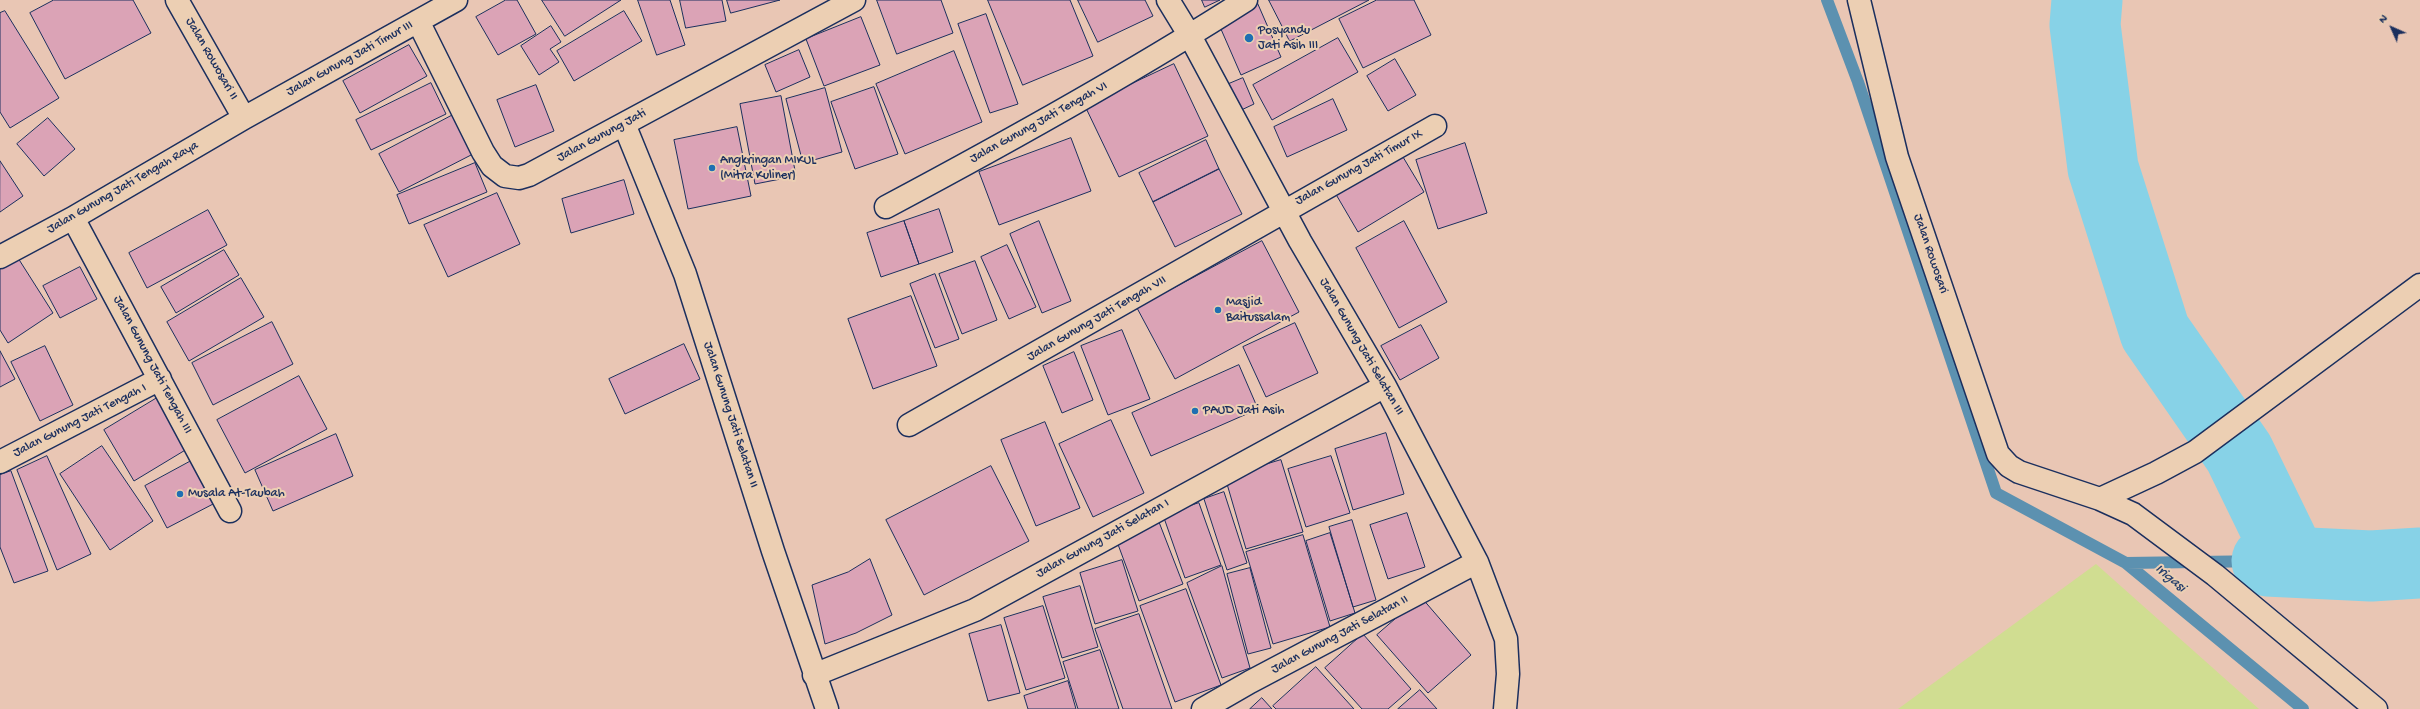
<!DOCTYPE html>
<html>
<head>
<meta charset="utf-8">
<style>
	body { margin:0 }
	#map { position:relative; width:2420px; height:709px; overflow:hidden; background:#e9c6b4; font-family:"Gochi Hand",sans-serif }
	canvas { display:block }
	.north { position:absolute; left:2372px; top:8px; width:40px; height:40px; -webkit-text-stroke:3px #eccfb3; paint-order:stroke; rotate:315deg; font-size:11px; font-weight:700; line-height:16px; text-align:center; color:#1b2f5e }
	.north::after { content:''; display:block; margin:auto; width:14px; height:18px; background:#1b2f5e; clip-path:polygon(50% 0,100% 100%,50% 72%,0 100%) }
</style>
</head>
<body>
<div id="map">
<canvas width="2420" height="709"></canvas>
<div class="north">N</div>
</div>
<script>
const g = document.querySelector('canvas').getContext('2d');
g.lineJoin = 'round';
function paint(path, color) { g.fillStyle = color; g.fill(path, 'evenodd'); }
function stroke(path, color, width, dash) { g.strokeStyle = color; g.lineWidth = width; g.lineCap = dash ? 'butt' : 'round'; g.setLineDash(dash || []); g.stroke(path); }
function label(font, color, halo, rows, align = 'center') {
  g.font = font + ' "Gochi Hand",sans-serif'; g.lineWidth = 4; g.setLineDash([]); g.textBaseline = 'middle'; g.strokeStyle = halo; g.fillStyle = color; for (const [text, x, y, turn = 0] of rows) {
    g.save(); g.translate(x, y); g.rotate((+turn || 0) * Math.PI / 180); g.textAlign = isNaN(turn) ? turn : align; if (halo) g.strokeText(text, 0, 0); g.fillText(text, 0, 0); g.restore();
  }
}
paint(new Path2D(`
	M2096,564l163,145h-361z`), '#d0dd91');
stroke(new Path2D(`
	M1827,0l31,82 138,411 130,70 177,146
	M2126,563l141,-2`), '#5c91b0', 12);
stroke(new Path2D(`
	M2087,0l-2,25 18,143 52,164 84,121 53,109
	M2267,561l104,5 49,-3`), '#87d2e7', 71);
const building = new Path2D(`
	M54,0h79l18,33 -86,46 -35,-66z
	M506,0h11l19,34 -38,21 -22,-38z
	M542,0h79l-56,36z
	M638,0h32l15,45 -28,10z
	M680,0h42l4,21 -40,7z
	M727,0h53l-49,13z
	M877,0h64l12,33 -56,21z
	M988,0h82l23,56 -70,29z
	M1078,0h67l8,16 -55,26z
	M1202,0h18l-15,7z
	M1269,0h100l-79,41z
	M1377,0h37l17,35 -68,33 -24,-49z
	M1257,2l24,55 -40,18 -24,-55z
	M5,11l54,87 -49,30 -10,-16v-99z
	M624,11l18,30 -68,40 -17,-30z
	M986,14l32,90 -28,9 -32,-89z
	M861,17l19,48 -56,21 -18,-47z
	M551,26l10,16 -11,7 9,13 -20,13 -18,-29z
	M1338,38l20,34 -86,48 -19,-35z
	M409,45l18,31 -67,37 -17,-32z
	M799,50l11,27 -34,15 -11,-27z
	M954,51l28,71 -77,32 -29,-70z
	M1395,59l21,36 -28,16 -21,-35z
	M1174,64l34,72 -89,41 -34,-71z
	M1243,78l11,26 -19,9 -11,-27z
	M431,83l15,31 -75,36 -15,-30z
	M536,85l18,46 -39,16 -18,-47z
	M874,87l24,67 -43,15 -24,-67z
	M825,88l17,64 -39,11 -17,-64z
	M781,96l15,80 -41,8 -15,-80z
	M1333,99l14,31 -60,27 -13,-30z
	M453,115l20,39 -74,38 -20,-38z
	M48,118l27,31 -31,27 -27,-32z
	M737,127l14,69 -63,13 -14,-69z
	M1071,138l20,53 -92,34 -20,-53z
	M1206,140l13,29 -66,33 -14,-29z
	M1465,143l22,70 -49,16 -22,-69z
	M1400,152l24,40 -66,40 -24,-41z
	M0,161l23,35 -23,16z
	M475,163l12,29 -78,32 -12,-29z
	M1219,169l23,45 -67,33 -22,-45z
	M624,180l10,34 -63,19 -9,-34z
	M497,193l23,51 -72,33 -24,-52z
	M939,209l14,43 -34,12 -15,-43z
	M208,210l19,35 -80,43 -18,-35z
	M904,221l15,43 -38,13 -14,-44z
	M1039,221l32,80 -29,12 -32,-79z
	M1404,221l43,81 -48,26 -43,-80z
	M1262,241l37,71 -124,67 -38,-71z
	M1007,245l29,62 -27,12 -28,-62z
	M224,250l15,25 -63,38 -15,-26z
	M18,258l35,55 -45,30 -8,-13v-61z
	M975,261l22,59 -35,14 -23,-60z
	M80,267l17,32 -37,19 -17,-32z
	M935,274l24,65 -24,9 -25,-64z
	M241,278l23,39 -75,44 -22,-39z
	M911,296l26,70 -64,23 -25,-70z
	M272,322l21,42 -80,41 -21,-42z
	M1295,323l23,50 -52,24 -23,-50z
	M1421,325l18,33 -39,22 -19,-34z
	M1122,330l28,69 -42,16 -27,-69z
	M684,344l16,35 -75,35 -16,-35z
	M45,346l28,59 -33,16 -29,-59z
	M0,351l15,28 -15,8z
	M1074,352l19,48 -31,13 -19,-47z
	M1239,365l19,44 -107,47 -19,-43z
	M299,376l28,53 -82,44 -28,-53z
	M157,398l30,51 -53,32 -30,-51z
	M1111,420l33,73 -51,24 -34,-73z
	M1045,422l35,86 -44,18 -35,-86z
	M1386,433l18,61 -51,16 -18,-61z
	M336,434l17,42 -80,35 -18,-41z
	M102,446l51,75 -43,29 -50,-76z
	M47,456l44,98 -34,16 -40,-100z
	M1331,456l19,57 -44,14 -18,-58z
	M193,460l22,43 -48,25 -22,-42z
	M1281,460l22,72 -57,17 -21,-72z
	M991,466l38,75 -105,54 -38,-75z
	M11,471l37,100 -34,12 -14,-36v-72z
	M1224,492l23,71 -20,7 -23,-71z
	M1199,503l22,62 -36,13 -22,-63z
	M1407,513l18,54 -37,12 -18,-54z
	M1352,520l24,80 -23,7 -24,-80z
	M1159,522l24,62 -44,17 -23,-62z
	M1330,533l25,80 -25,8 -24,-80z
	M1303,535l27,92 -57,17 -27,-92z
	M870,559l22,56 -36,18 -31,11 -13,-59 36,-13z
	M1122,560l16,51 -43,13 -15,-51z
	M1222,566l28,102 -28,10 -35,-95z
	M1250,568l21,80 -23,6 -21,-80z
	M1080,586l18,61 -36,11 -19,-61z
	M1186,589l35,96 -46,17 -35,-96z
	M1421,597l50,58 -43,38 -51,-58z
	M1043,606l22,72 -39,12 -22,-72z
	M1139,614l33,95h-49l-28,-80z
	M1001,625l19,68 -32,8 -19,-67z
	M1363,634l48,55 -23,20h-26l-37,-41z
	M1100,650l19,59h-41l-15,-47z
	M1316,667l38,42h-78l-3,-3z
	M1068,681l8,28h-48l-4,-13z
	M1420,690l17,19h-39z
	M1262,698l10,11h-22z`);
paint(building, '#dba3b6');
stroke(building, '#1b2f5e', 1);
const minor = new Path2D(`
	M177,0l67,118
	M1168,0l22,36 110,205 85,145 92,176 29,77 2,35 -3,35
	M1859,0l38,157 101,297 11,12 10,6 81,27 33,15 82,61 161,134
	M418,21l65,131 9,14 13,10 14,2 10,-3 325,-175
	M624,124l61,150 88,277 54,158
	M886,207c122,-65 243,-132 360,-207
	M73,218l157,293
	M0,257l73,-39 171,-100 212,-118
	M909,425l526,-299
	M0,462l160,-83
	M2100,499l56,-26 39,-21 225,-167
	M814,675l161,-65 410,-224
	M1203,709l47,-27 227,-120`);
stroke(minor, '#1b2f5e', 25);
stroke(minor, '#eccfb3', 22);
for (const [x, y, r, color] of [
	[1249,38,5,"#1f6fb2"],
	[712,168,4,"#1f6fb2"],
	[1218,310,4,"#1f6fb2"],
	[1195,411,4,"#1f6fb2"],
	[180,494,4,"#1f6fb2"]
]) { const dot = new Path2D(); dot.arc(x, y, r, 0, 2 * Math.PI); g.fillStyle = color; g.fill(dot); stroke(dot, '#eccfb3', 1.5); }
label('13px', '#1b2f5e', '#eccfb3', [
	["Posyandu",1258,31],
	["Jati Asih III",1258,46],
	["Angkringan MIKUL",720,161],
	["(Mitra Kuliner)",720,176],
	["Masjid",1226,303],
	["Baitussalam",1226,318],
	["PAUD Jati Asih",1203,411],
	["Musala At-Taubah",188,494]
], 'left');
label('13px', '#1b2f5e', '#eccfb3', [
	["Jalan Rowosari II",211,59,60],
	["Jalan Gunung Jati Timur III",350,59,-29],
	["Jalan Gunung Jati Tengah VI",1039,123,-29],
	["Jalan Gunung Jati",602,136,-28],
	["Jalan Gunung Jati Timur IX",1359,168,-29],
	["Jalan Gunung Jati Tengah Raya",123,188,-30],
	["Jalan Rowosari",1930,254,71],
	["Jalan Gunung Jati Tengah VII",1097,319,-30],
	["Jalan Gunung Jati Selatan III",1361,347,60],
	["Jalan Gunung Jati Tengah III",152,365,62],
	["Jalan Gunung Jati Selatan II",730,415,72],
	["Jalan Gunung Jati Tengah I",80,421,-27],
	["Jalan Gunung Jati Selatan I",1103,539,-29],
	["Jalan Gunung Jati Selatan II",1340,635,-28]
]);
label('italic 14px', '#263f6c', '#eccfb3', [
	["Irigasi",2170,579,40]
]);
</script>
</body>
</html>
